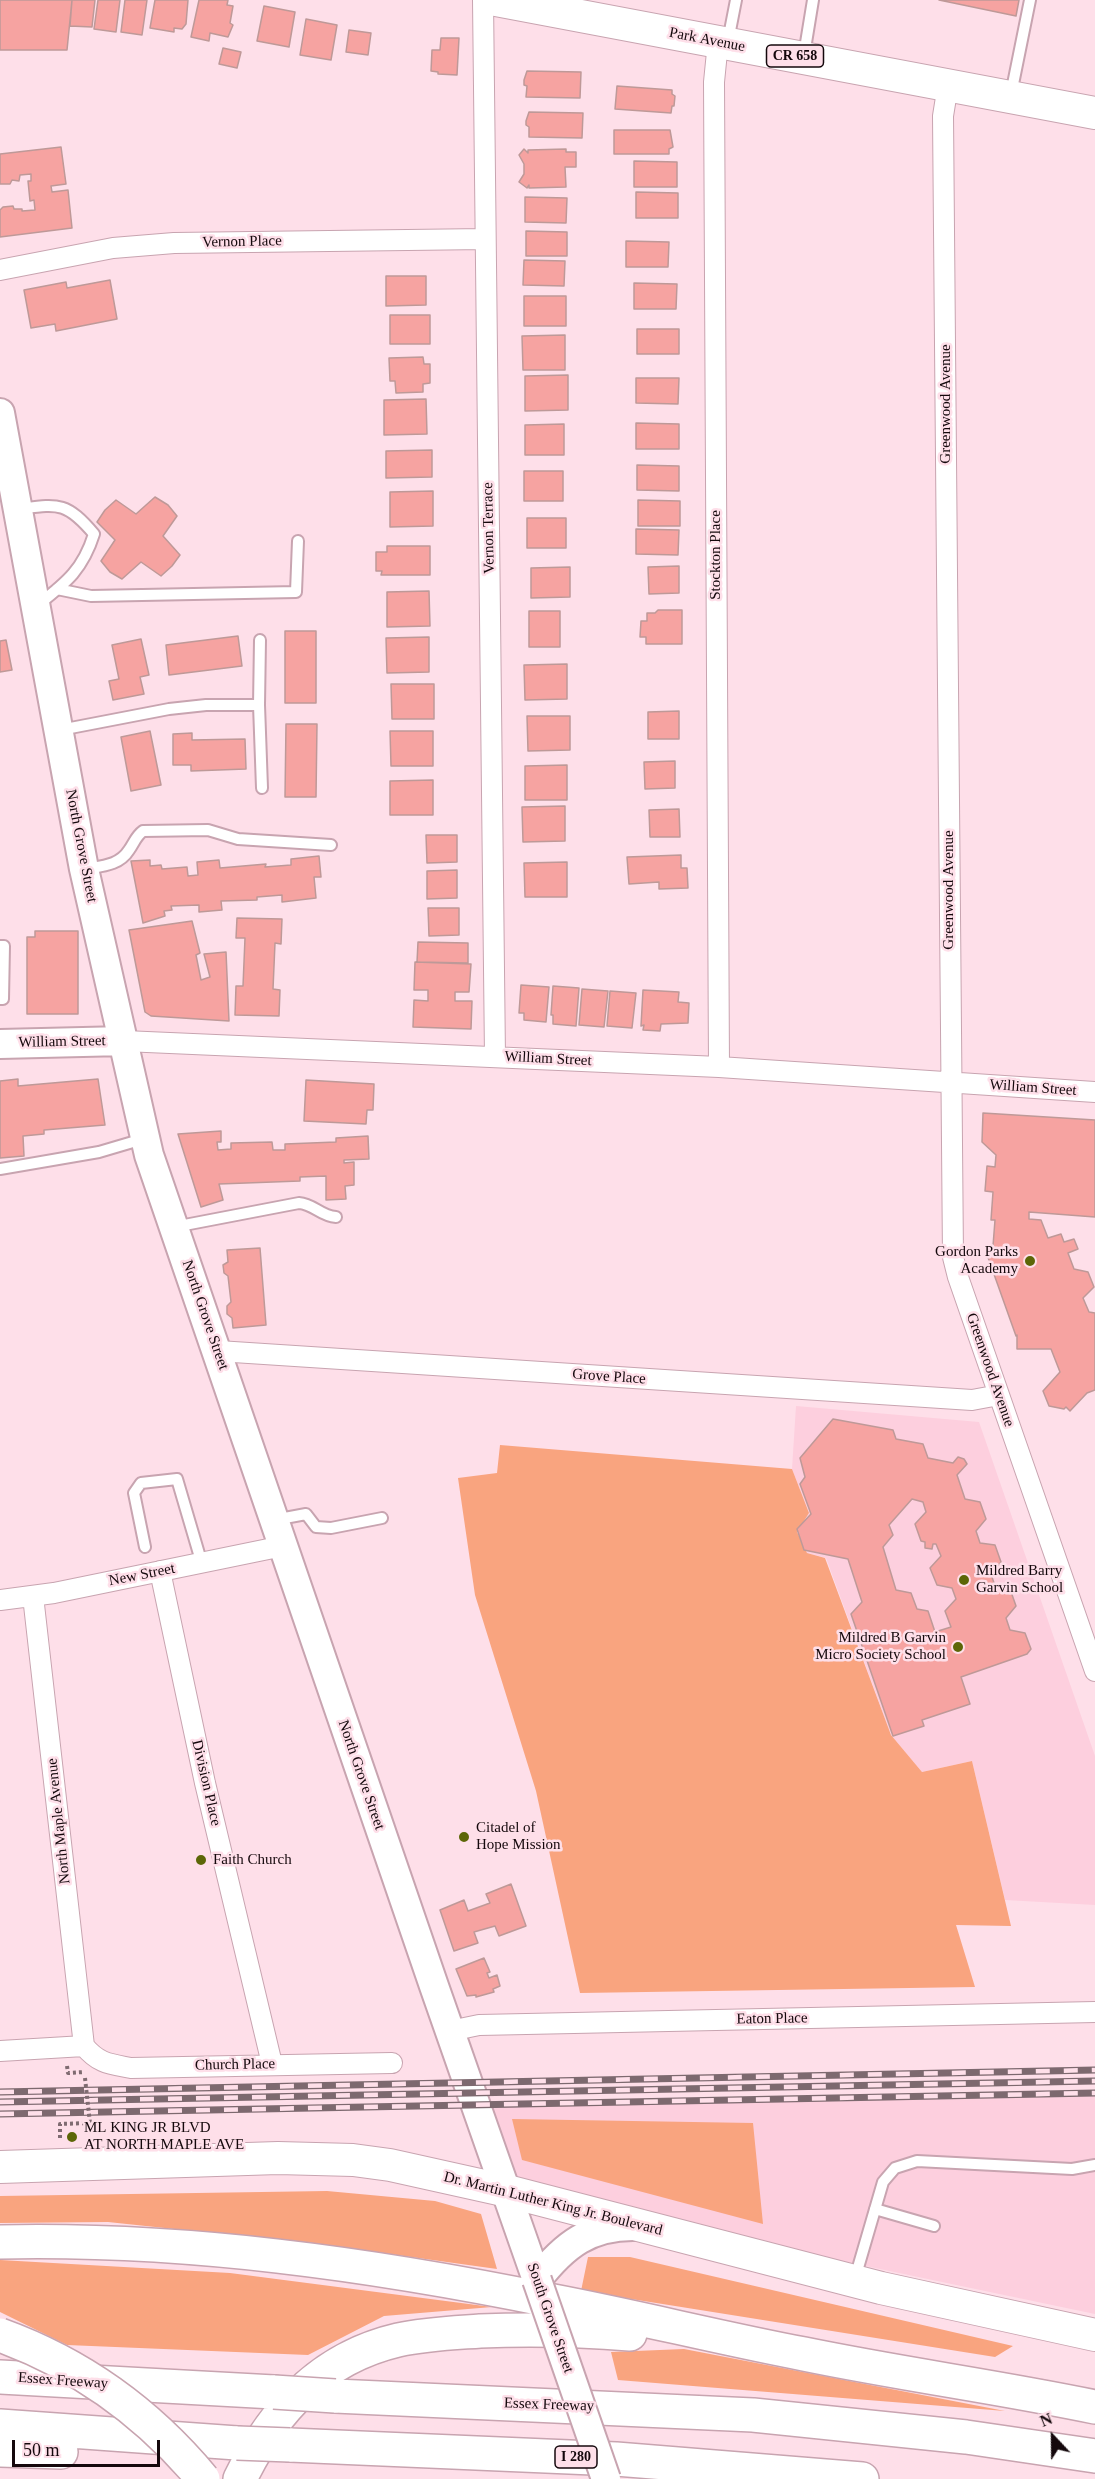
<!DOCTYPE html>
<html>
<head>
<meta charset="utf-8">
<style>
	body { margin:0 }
	#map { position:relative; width:1095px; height:2479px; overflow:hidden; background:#fedfe9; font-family:Georgia,serif }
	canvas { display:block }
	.north { position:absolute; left:1023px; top:2407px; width:60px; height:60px; -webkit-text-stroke:4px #fedfe9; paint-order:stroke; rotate:338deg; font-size:16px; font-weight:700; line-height:24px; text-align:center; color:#14080c }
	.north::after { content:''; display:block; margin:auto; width:21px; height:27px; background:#14080c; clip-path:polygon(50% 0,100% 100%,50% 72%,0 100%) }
	.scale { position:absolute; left:12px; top:2440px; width:148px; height:27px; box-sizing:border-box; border:3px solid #14080c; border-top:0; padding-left:8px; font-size:18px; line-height:21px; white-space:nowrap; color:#14080c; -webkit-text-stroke:4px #fedfe9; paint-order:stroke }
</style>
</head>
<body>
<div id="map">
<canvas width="1095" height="2479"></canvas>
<div class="north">N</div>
<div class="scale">50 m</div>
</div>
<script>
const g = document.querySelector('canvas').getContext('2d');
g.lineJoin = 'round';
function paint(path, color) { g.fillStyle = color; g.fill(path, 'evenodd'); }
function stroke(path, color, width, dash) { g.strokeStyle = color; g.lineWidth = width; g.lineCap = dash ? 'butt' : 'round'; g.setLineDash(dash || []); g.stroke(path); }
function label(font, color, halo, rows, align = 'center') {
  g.font = font + ' Georgia,serif'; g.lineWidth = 5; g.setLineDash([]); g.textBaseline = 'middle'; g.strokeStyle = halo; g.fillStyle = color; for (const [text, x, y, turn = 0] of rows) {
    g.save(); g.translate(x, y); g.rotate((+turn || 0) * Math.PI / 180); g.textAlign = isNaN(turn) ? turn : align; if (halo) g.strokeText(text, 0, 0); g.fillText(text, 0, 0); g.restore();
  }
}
paint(new Path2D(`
	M796,1406l183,16 116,334v149l-90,-5 -33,-139 -50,11 -31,-37 -65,-177 -19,-5 -11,-21 13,-19 -17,-44z
	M1095,2093v221l-588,-123 -25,-85z`), '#fdcfde');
paint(new Path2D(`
	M500,1445l292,24 17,44 -12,19 10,21 18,5 66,177 31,37 50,-11 39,165 -55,-1 19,62 -395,6 -44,-202 -61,-196 -17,-117 39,-5z
	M512,2119l241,4 10,101 -241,-64z
	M327,2191l108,10 46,13 16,55 -172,-24 -217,-23 -108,1v-27z
	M588,2257h42l383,89 -18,11 -414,-66z
	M0,2260l230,13 262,34 -108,9 -76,39 -241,-10 -67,-33z
	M684,2349l321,62 -387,-31 -7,-28z`), '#f9a47f');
const building = new Path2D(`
	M0,0h72l-5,50h-67z
	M72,0h23l-3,27 -22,-1z
	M98,0h22l-4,32 -22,-3z
	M125,0h22l-5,35 -21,-3z
	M155,0h33l-2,24 -4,5 -8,-1v4l-24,-4z
	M199,0h29l-1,5 6,1 -3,17 3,2 -5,12 -18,-4 -1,8 -18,-4z
	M939,0h80l-3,16z
	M264,6l31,6 -6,35 -32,-6z
	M306,19l31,6 -6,35 -31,-5z
	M349,30l22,3 -3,22 -22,-3z
	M441,38h18l-2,37 -19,-1v-2l-7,-1 1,-21h8z
	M223,48l18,4 -4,16 -18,-4z
	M527,71l54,1 -1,26 -54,-1 1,-11 -3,-1v-5z
	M617,86l55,4v4l3,2 -1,10h-2l-1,7 -56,-4z
	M529,112l54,1 -1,25 -53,-1v-10l-3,-2v-4z
	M614,130h56l3,17 -4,2v5h-55z
	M61,147l5,37 -15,2 1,6 16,-2 4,38 -72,9v-27l3,-3 10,-1 1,3h8v2l13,-1 -1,-10 -4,1 -2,-20h3v-7l-11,1 -1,6 -7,-1 -2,4h-10v-30z
	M524,149l4,4v-3l38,-1v3h10v15h-11l1,20 -37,1v-3l-2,3 -8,-6 5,-8v-10l-5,-9z
	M634,161l43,1v25h-43z
	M636,192l42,1v25h-42z
	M525,197l42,1 -1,25 -41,-1z
	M526,231l41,1v24h-41z
	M626,241l43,1 -1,25h-42z
	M524,260l41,1 -1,25 -41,-1z
	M386,276h40v29l-40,1z
	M110,280l7,39 -61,12 -1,-7 -24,4 -7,-38 42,-8 1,6z
	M634,283l43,1 -1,25h-42z
	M524,296h42v30h-42z
	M390,315h40v29h-40z
	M637,329h42v25h-42z
	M565,335v35h-42l-1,-34z
	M423,357l1,7h6v19l-7,1v8l-27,1 -1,-12h-5l-1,-23z
	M568,375v35l-43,1v-35z
	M636,378h43l-1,26 -42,-1z
	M426,399l1,35 -43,1v-35z
	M636,423l43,1v25h-43z
	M564,424v31h-39v-30z
	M432,450v27l-46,1v-27z
	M637,465l42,1v25l-42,-1z
	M524,471h39v30h-39z
	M433,491v35l-43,1v-35z
	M155,497l13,8 9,11 -14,20 17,19 -8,11 -11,10 -20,-14 -19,17 -12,-7 -9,-11 14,-21 -18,-18 8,-12 11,-10 20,14z
	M638,500l42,1v25h-42z
	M527,518h39v30h-39z
	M636,529l43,1 -1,25 -42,-1z
	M387,546h43v29h-49l1,-4h-6v-19h11z
	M679,566v27l-30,1 -1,-27z
	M570,567v30l-39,1v-30z
	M429,591l1,35 -43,1v-35z
	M658,610h24v34h-36v-7h-6l1,-16h6v-8h8z
	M529,611h31v36h-31z
	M285,631h31v72h-31z
	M238,636l4,30 -73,9 -3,-30z
	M429,637v35l-42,1 -1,-35z
	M141,639l8,36 -9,2 4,17 -31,6 -4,-19 10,-2 -7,-34z
	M6,640l6,30 -12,2v-31z
	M567,664v35l-42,1 -1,-35z
	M391,684h43v35h-42z
	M679,711v28h-31v-27z
	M527,716h43v34l-42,1z
	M286,724h31l-1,73h-31z
	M150,731l11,54 -30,6 -10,-54z
	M390,731h43v35h-42z
	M192,733v7l53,-1 1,30 -55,2v-6h-18v-31z
	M675,761v27l-30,1 -1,-27z
	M567,765v35h-42v-34z
	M433,780v35h-43v-34z
	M565,806v35l-42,1 -1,-35z
	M679,809l1,28h-30l-1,-27z
	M426,835h31v27l-30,1z
	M681,855v13h6l1,20 -29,1v-7l-30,2 -2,-27z
	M319,856l2,21h-7l2,21 -34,4v-7l-25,2v3l-36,1 1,9 -23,2v-7l-28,1 1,4 -8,1 1,5 -22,7 -12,-62 19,-1v6l11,-1 1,4 25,-2 1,9 10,-1 -1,-13 22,-2 1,8 46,-4 -1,3 26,-2v-6z
	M567,862v35h-42l-1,-34z
	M457,870v28l-30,1v-28z
	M428,908h31v27l-30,1z
	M237,918l45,1 -1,25 -6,-1 -2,46 7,1 -1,26 -44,-1 1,-29h7l2,-48h-9z
	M192,921l8,32 -4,2 5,25 9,-3 -6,-23 22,-2 3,69 -78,-5 -6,-4 -16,-82z
	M35,931h43v83h-51v-77h8z
	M418,942l50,1v20l-51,-1z
	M415,962l56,2 -2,28h-14v9h17l-1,28 -58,-2 1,-27 14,1v-11h-14z
	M521,985l28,2 -3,35 -22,-2v-7h-5z
	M553,986l26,2 -3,38 -23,-2v-9h-2z
	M582,989l26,2 -4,36 -25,-2z
	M643,990l36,2 -1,10 11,1 -1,20 -27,1 -1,7 -17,-1 1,-5 -3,1z
	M610,991l26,2 -4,35 -25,-2z
	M18,1079v7l80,-7 7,46 -61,5v4l-21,2 1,20 -24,2v-77z
	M306,1080l68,4 -1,26h-6l-1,14 -62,-3z
	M983,1113l112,7v97l-66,-5v7l12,1 7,18 13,-4 3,8 10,-3 4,10 -10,4 6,16 14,3 6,15 -11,11 6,14 6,1v77l-8,3 -17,18 -4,-4 -2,2 -15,-3 -6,-15 17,-19 -9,-23h-34v-14l-1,1 -31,-87 8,-3 2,-26h-4l2,-28 -8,-1 2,-25 8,1 1,-12 -14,-13z
	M221,1131v11h-4l1,8 13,-1v-6l41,-1 1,8h12v-6l51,-2v-4l32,-2 1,23 -25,1v3l10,-1v23l-9,1 1,13 -20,1v-24l-26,1v4l-81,3 4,16 -22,7 -23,-73z
	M260,1248l6,77 -33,3 -1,-10 -5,-4v-8l4,-4 -3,-26 -4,-3 -1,-8 5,-3 -1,-12z
	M833,1419l60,11 3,9 27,5 5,14 25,5 5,-6 6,2 3,5 -10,11 8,24 15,3 6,17 -10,12 4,12 15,2 6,17 -10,12 4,12 15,3 6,17 -10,12 4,12 15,3 6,16 -4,5 -66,23 9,27 -48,16 2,6 -31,10 -42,-122 11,-12 -14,-43 -44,-9 -7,-21 14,-15 -11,-30 5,-7 -5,-19zM912,1499l11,3 3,10 -11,12 6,17 4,1v6l7,1 1,-5h3l5,12 -11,12 7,17 15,3 4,11 -11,12 6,16 -16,5 -7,-21 -11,-2 -6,-16 -15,-3 -13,-43 10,-12 -4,-10z
	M511,1884l15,42 -27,10 -4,-10 -21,6 4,11 -24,8 -14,-41 24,-10 4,11 22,-8 -4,-9z
	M484,1958l6,14 -3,1 2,5 8,-3 3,11 -7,3 1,3 -18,5v-2l-9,1 -11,-27z`);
paint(building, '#f6a3a1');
stroke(building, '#be9998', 1.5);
const lane = new Path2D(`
	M728,41l8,-41
	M804,55l9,-55
	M1011,94l19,-94
	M18,509c40,-5 48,-8 76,25 -11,35 -27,48 -55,70
	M57,589l34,7 205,-4 2,-51
	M259,705l3,83
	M60,730l109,-21 37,-4h53l1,-65
	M85,869c16,-3 34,-3 44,-19 5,-7 7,-14 14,-19l65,-1 30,9 93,6
	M0,946h4l-1,53h-3
	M0,1169l99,-17 44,-13
	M174,1227l125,-24c15,1 21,13 37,14
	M274,1520l32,-6 10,13 15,1 51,-10
	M145,1547l-11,-54 7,-10 36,-4 25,85
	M875,2209l59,17
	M855,2278l28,-96 12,-14 22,-7 155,8 23,-4`);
const street = new Path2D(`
	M483,0l12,1057
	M718,42l-4,40 5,985
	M948,85l-5,31 10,1141 5,20 137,394
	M0,270l113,-22 61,-5 311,-4
	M124,1041l595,26 376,25
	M218,1351l754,49 27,-5
	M160,1571l45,212 67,281
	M33,1596l51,450
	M0,1600l54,-7 229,-47
	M450,2031l29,-6 616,-13
	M84,2046c15,18 26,18 47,22l261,-5
	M0,2051l84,-5`);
const secondary = new Path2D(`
	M0,413l84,456 65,286 285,831 103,294
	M0,1044l124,-3
	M537,2280c27,-35 53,-55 99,-54`);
const primary = new Path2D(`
	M496,0l599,113
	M0,2167l278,-9 75,2 37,5 117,26 374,97 214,47`);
const highway = new Path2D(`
	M0,2242c186,-4 371,22 553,59 84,16 167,37 251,53 97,20 195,33 291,53
	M0,2377l274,15
	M335,2396l418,19 213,22 129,19
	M0,2426l237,17
	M290,2445l326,14 246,20
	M0,2450l61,2
	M240,2479c33,-68 81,-121 158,-139 27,-6 54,-7 82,-9 50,-2 100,-1 150,3`);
stroke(lane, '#c8a4b0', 14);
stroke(street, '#c8a4b0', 22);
stroke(secondary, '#c8a4b0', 32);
stroke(primary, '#c8a4b0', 34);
stroke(highway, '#c8a4b0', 36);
stroke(new Path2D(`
	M67,2066l1,7 16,-1
	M60,2138v-14l30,-1`), '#7f6b71', 4, [3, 3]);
stroke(lane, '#fff', 10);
stroke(street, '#fff', 20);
stroke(secondary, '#fff', 28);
stroke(primary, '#fff', 32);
stroke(highway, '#fff', 33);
const rail = new Path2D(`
	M0,2092l1095,-22
	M0,2102l1095,-21
	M0,2114l1095,-21`);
stroke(rail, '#7d696f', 7);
stroke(rail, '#fedfe9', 4.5, [14]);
const secondaryBridge = new Path2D(`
	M537,2280l69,199`);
const highwayBridge = new Path2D(`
	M0,2335c80,29 149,79 203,144
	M274,2392l61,4
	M237,2443l53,2`);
stroke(secondaryBridge, '#c8a4b0', 32, []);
stroke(highwayBridge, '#c8a4b0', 36, []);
stroke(new Path2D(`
	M85,2078l5,45`), '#7f6b71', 4, [3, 3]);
stroke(secondaryBridge, '#fff', 28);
stroke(highwayBridge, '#fff', 33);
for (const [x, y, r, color] of [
	[1030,1261,6,"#5c6607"],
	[964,1580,6,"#5c6607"],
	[958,1647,6,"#5c6607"],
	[464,1837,6,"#5c6607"],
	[201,1860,6,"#5c6607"],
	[72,2137,6,"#5c6607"]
]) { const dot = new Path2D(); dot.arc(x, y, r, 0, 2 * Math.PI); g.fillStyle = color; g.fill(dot); stroke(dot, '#fedfe9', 2); }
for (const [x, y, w] of [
	[795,56,57],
	[576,2457,42]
]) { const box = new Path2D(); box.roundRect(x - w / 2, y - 11, w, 22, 4.5); g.fillStyle = '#fedfe9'; g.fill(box); stroke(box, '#14080c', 1.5); }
label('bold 14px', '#14080c', null, [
	["CR 658",795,56],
	["I 280",576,2457]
]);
label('15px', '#14080c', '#fedfe9', [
	["Park Avenue",707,40,11],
	["Vernon Place",242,242,-1],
	["Greenwood Avenue",946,404,-90],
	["Vernon Terrace",489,528,-91],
	["Stockton Place",716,555,-90],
	["North Grove Street",81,846,79],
	["Greenwood Avenue",949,890,-90],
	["William Street",62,1042,-1],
	["William Street",548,1059,3],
	["William Street",1033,1088,4],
	["North Grove Street",205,1315,71],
	["Greenwood Avenue",990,1370,71],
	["Grove Place",609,1377,4],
	["New Street",142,1575,-11],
	["North Grove Street",361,1775,71],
	["Division Place",206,1783,77],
	["North Maple Avenue",59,1821,-96],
	["Eaton Place",772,2019,-1],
	["Church Place",235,2065,-1],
	["Dr. Martin Luther King Jr. Boulevard",553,2204,14],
	["South Grove Street",550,2318,71],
	["Essex Freeway",63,2381,4],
	["Essex Freeway",549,2405,2]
]);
label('15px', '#14080c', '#fedfe9', [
	["Gordon Parks",1018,1252,"right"],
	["Academy",1018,1269,"right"],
	["Mildred Barry",976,1571],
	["Garvin School",976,1588],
	["Mildred B Garvin",946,1638,"right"],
	["Micro Society School",946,1655,"right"],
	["Citadel of",476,1828],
	["Hope Mission",476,1845],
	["Faith Church",213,1860],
	["ML KING JR BLVD",84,2128],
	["AT NORTH MAPLE AVE",84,2145]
], 'left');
</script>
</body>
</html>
